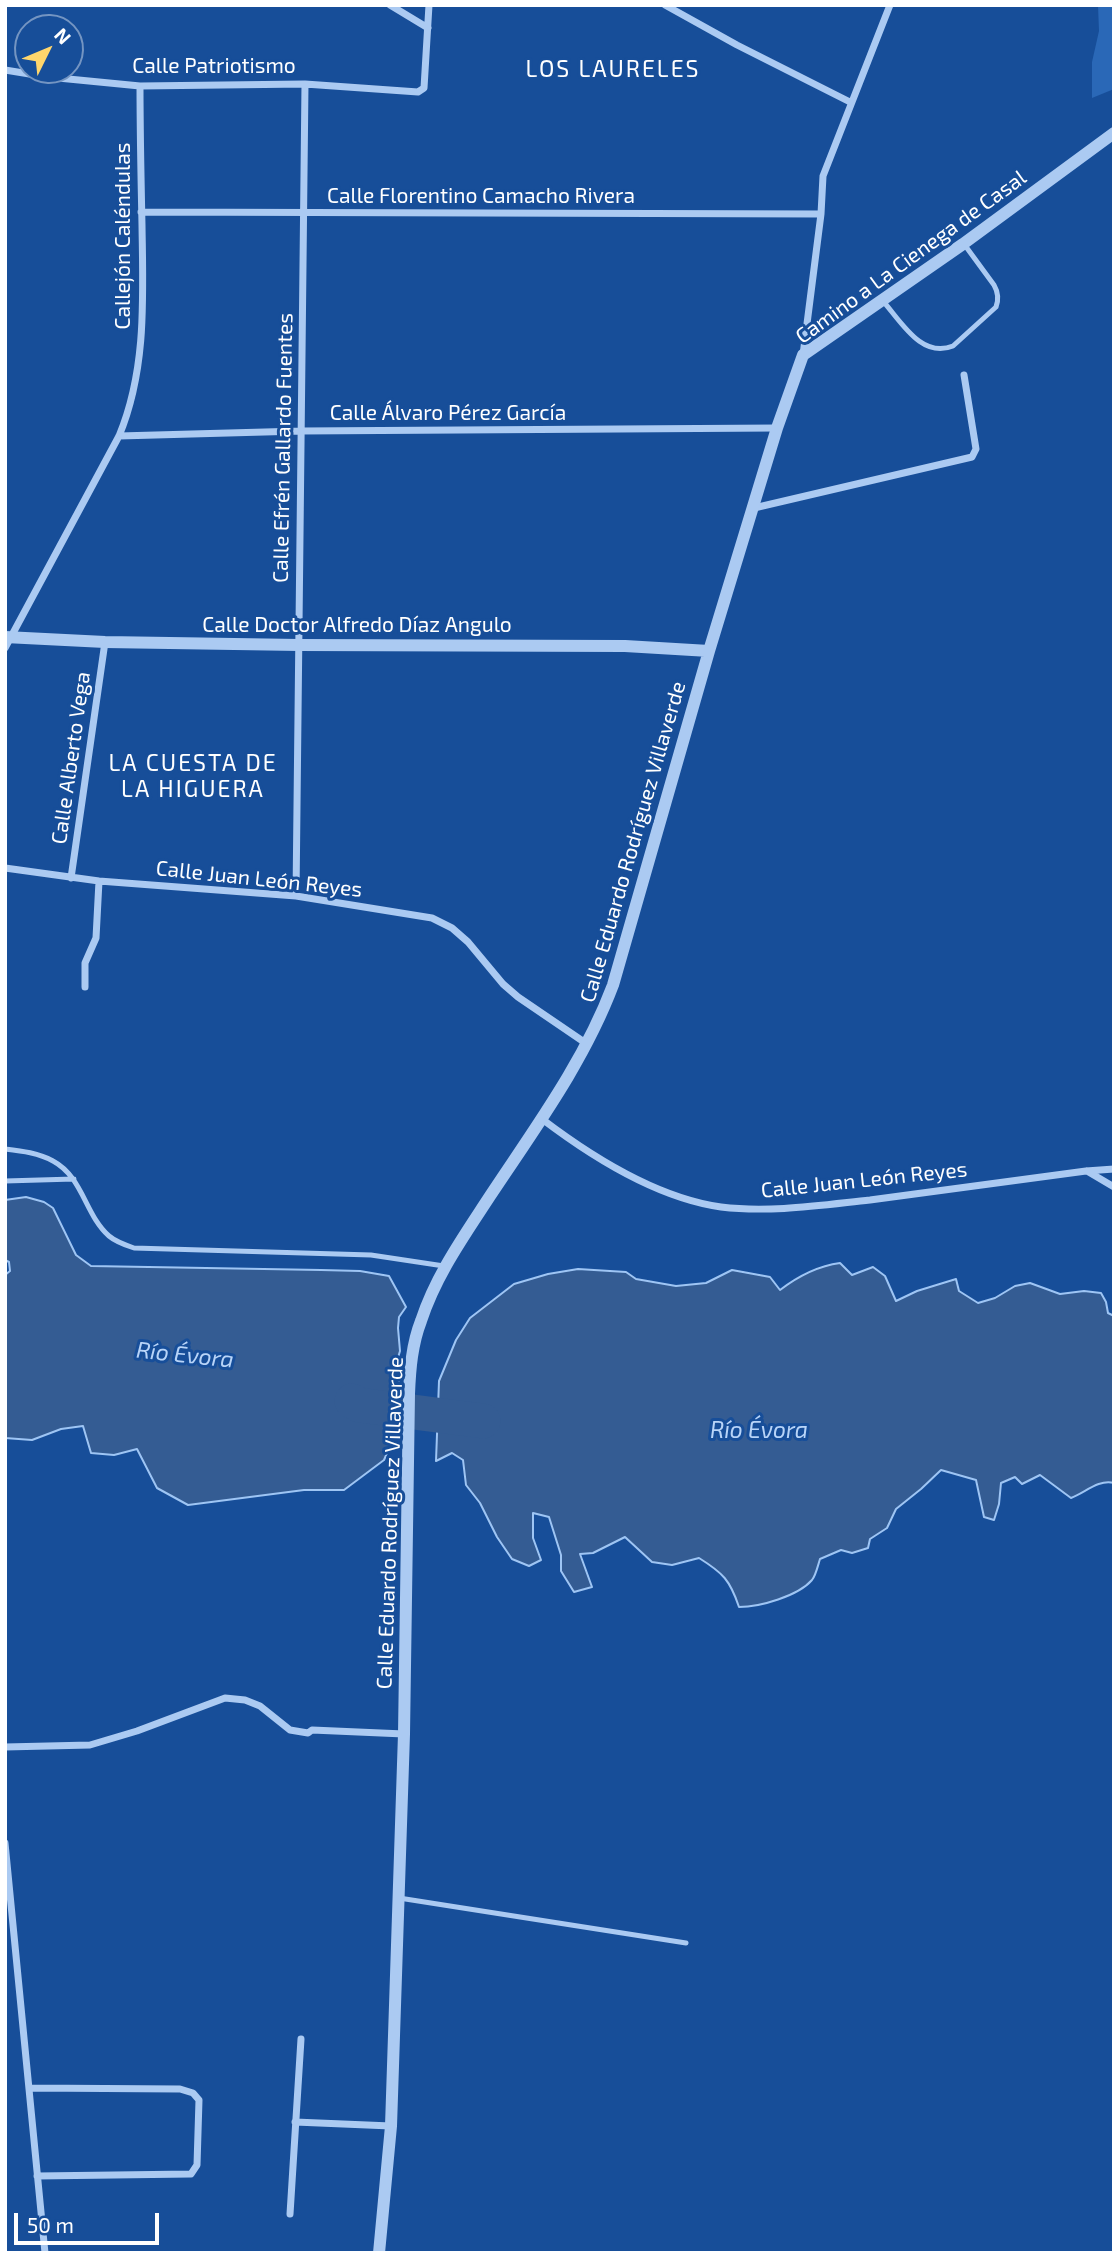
<!DOCTYPE html>
<html>
<head>
<meta charset="utf-8">
<style>
	body { margin:0 }
	#map { position:relative; width:1119px; height:2258px; overflow:hidden; background:#174e99; font-family:"Exo 2",sans-serif }
	canvas { display:block }
	.frame { position:absolute; inset:0; border:7px solid #fff; pointer-events:none }
	.north { position:absolute; left:14px; top:14px; width:70px; height:70px; box-sizing:border-box; background:#174e99; border:2px solid #7495c2; border-radius:50%; rotate:47deg; font-size:19px; font-weight:700; line-height:28px; text-align:center; color:#fff }
	.north::after { content:''; display:block; margin:auto; width:24px; height:32px; background:#ffd66c; clip-path:polygon(50% 0,100% 100%,50% 72%,0 100%) }
	.scale { position:absolute; left:14px; top:2213px; width:145px; height:32px; box-sizing:border-box; border:4px solid #fff; border-top:0; padding-left:9px; font-size:21px; line-height:24px; white-space:nowrap; color:#fff; -webkit-text-stroke:5px #174e99; paint-order:stroke }
</style>
</head>
<body>
<div id="map">
<canvas width="1119" height="2258"></canvas>
<div class="frame"></div>
<div class="north">N</div>
<div class="scale">50 m</div>
</div>
<script>
const g = document.querySelector('canvas').getContext('2d');
g.lineJoin = 'round';
function paint(path, color) { g.fillStyle = color; g.fill(path, 'evenodd'); }
function stroke(path, color, width, dash) { g.strokeStyle = color; g.lineWidth = width; g.lineCap = dash ? 'butt' : 'round'; g.setLineDash(dash || []); g.stroke(path); }
function label(font, color, halo, rows, align = 'center') {
  g.font = font + ' "Exo 2",sans-serif'; g.lineWidth = 6; g.setLineDash([]); g.textBaseline = 'middle'; g.strokeStyle = halo; g.fillStyle = color; for (const [text, x, y, turn = 0] of rows) {
    g.save(); g.translate(x, y); g.rotate((+turn || 0) * Math.PI / 180); g.textAlign = isNaN(turn) ? turn : align; if (halo) g.strokeText(text, 0, 0); g.fillText(text, 0, 0); g.restore();
  }
}
paint(new Path2D(`
	M1098,5h16v84l-22,9v-36l7,-31z`), '#2a68b7');
const water = new Path2D(`
	M26,1197l18,5 9,6 23,47 15,11 230,4 39,1 29,5 17,31 -7,10 -1,11 2,23 -6,20 6,14 -4,47 -12,28 -40,30h-40l-116,15 -31,-17 -20,-39 -23,6 -23,-2 -8,-27 -22,3 -29,11 -27,-2v-163l5,-4 -1,-9 -4,-2v-60z
	M840,1263l12,12 21,-8 12,9 11,25 21,-10 39,-12 3,12 19,12 17,-5 20,-12 15,-3 30,11 24,-3 17,2 5,9 2,11 6,3v167c-16,-4 -29,10 -43,15l-31,-23 -18,9 -7,-7 -14,6 -2,21 -5,16 -10,-3 -8,-37 -35,-10 -20,19 -25,20 -9,19 -17,11 -2,9 -16,5 -11,-3 -21,9c-2,6 -4,16 -8,21 -14,16 -52,27 -73,27 -9,-27 -16,-34 -40,-49l-27,7 -20,-3 -27,-25 -32,16 -13,1 12,33 -18,5 -13,-21v-16l-12,-38 -16,-4v25l8,22 -12,6 -17,-7 -15,-22 -17,-34 -14,-18 -3,-25 -11,-7 -16,8 3,-80 17,-41 14,-22 44,-34 34,-10 30,-5 48,3 10,7 40,7 30,-3 26,-13 38,7 10,13c17,-13 38,-24 60,-27z`);
paint(water, '#345c93');
stroke(water, '#9ec5f4', 2);
stroke(new Path2D(`
	M352,1401l7,4 124,16`), '#345c93', 35);
stroke(new Path2D(`
	M882,300c19,21 39,59 71,46l43,-39c3,-8 2,-15 -2,-22l-30,-41
	M5,1149c17,2 34,4 48,12 30,16 32,54 56,75 7,6 16,9 25,12l237,7 73,11
	M5,1181l69,-2
	M399,1898l287,45`), '#abcaf2', 5);
stroke(new Path2D(`
	M390,5l38,23
	M665,5l72,40 113,57
	M5,70l43,7 92,9 165,-2 113,8 6,-4 5,-83
	M141,212l680,2
	M803,355l18,-141 2,-38 67,-171
	M119,436l182,-5 476,-3
	M754,508l218,-51 4,-8 -12,-74
	M5,648l114,-212c28,-67 24,-140 23,-211 -1,-46 -2,-93 -2,-139
	M5,868l94,13 197,15 136,22 20,10 16,14 35,42 15,13 69,47
	M71,878l34,-236
	M296,896l9,-812
	M85,987v-24l11,-25 3,-57
	M542,1119c50,38 115,79 179,88 49,6 101,-2 149,-7 72,-9 144,-19 216,-29l28,-2
	M1087,1171l27,16
	M5,1747l85,-2 47,-14 88,-33 20,2 15,6 30,24 18,3 4,-3 92,4
	M5,1843l40,410
	M29,2088l151,1 13,4 6,7 -2,65 -6,9 -154,2
	M295,2122l96,4
	M290,2214l11,-175`), '#abcaf2', 7);
stroke(new Path2D(`
	M5,637l100,5 194,3 326,1 84,5
	M379,2253l12,-127 13,-392 5,-340c1,-25 3,-50 12,-73 15,-46 43,-85 69,-125 45,-68 94,-134 123,-211l96,-334 68,-223 26,-73 160,-111 151,-111`), '#abcaf2', 12);
label('21px', '#fff', '#174e99', [
	["Calle Patriotismo",214,66],
	["Calle Florentino Camacho Rivera",481,196],
	["Callejón Caléndulas",123,236,-90],
	["Camino a La Cienega de Casal",911,257,-36],
	["Calle Álvaro Pérez García",448,413],
	["Calle Efrén Gallardo Fuentes",283,448,-89],
	["Calle Doctor Alfredo Díaz Angulo",357,625],
	["Calle Alberto Vega",71,758,-82],
	["Calle Eduardo Rodríguez Villaverde",633,842,-74],
	["Calle Juan León Reyes",259,879,6],
	["Calle Juan León Reyes",864,1180,-6],
	["Calle Eduardo Rodríguez Villaverde",390,1523,-88]
]);
g.letterSpacing = '2px';
label('23px', '#fff', '#174e99', [
	["LOS LAURELES",613,69],
	["LA CUESTA DE",193,763],
	["LA HIGUERA",193,789]
]);
g.letterSpacing = '0px';
label('italic 23px', '#b8d4f8', '#174e99', [
	["Río Évora",185,1355,6],
	["Río Évora",759,1430]
]);
</script>
</body>
</html>
